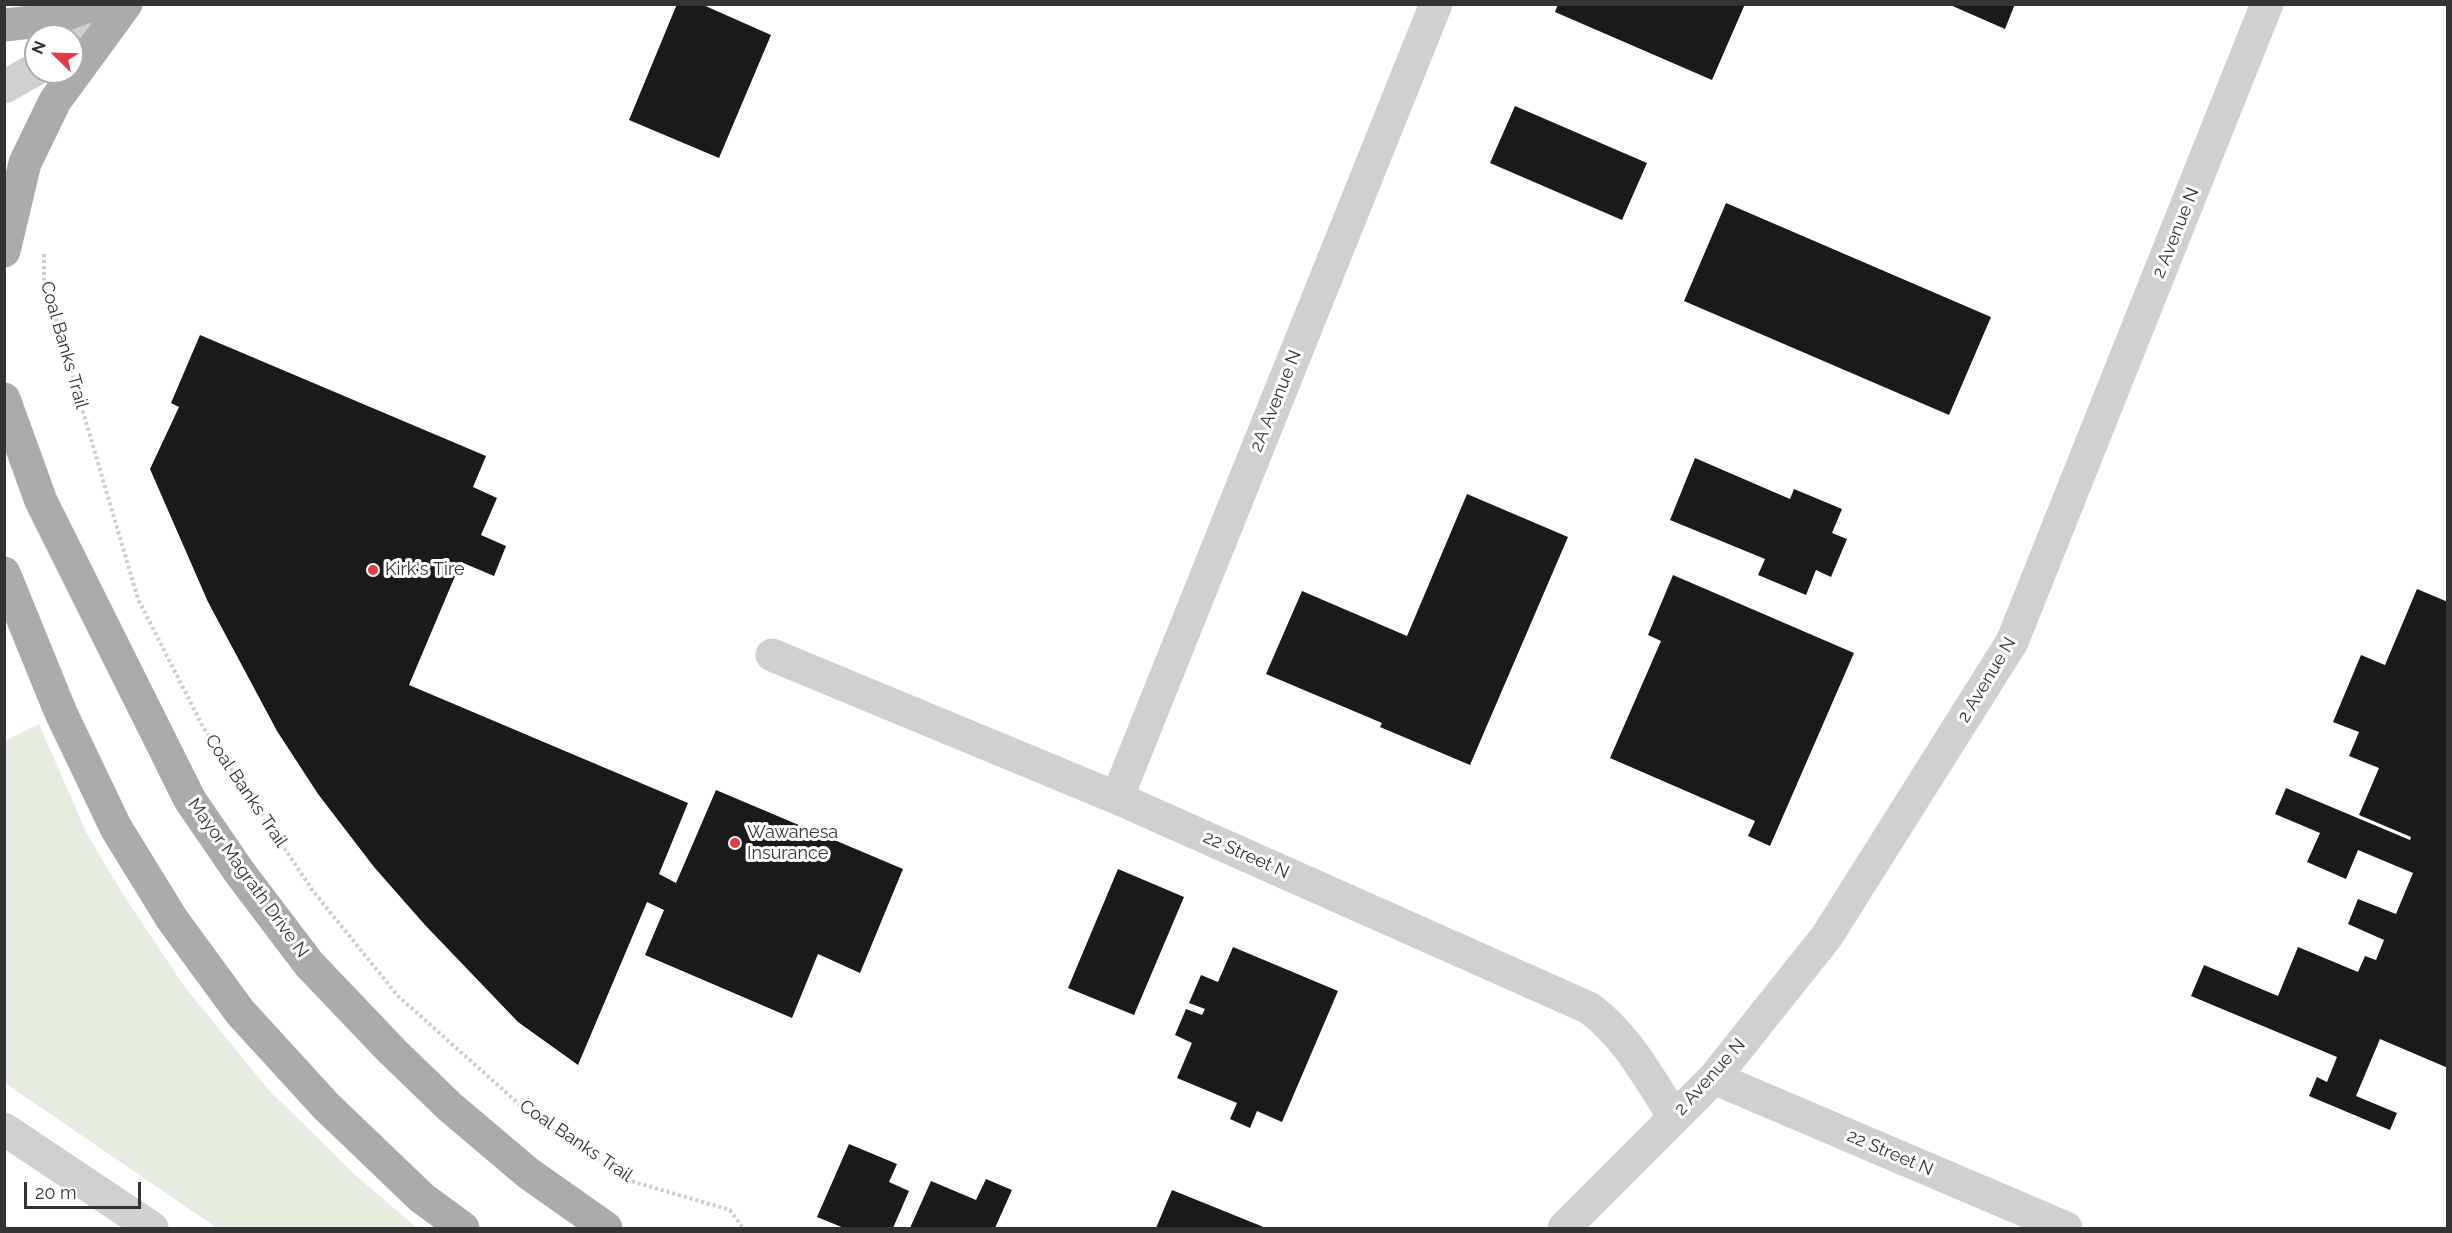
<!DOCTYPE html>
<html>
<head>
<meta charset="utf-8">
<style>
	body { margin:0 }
	#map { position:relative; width:2452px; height:1233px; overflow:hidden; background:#fff; font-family:Raleway,sans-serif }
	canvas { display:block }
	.frame { position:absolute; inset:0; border:6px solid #333; pointer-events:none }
	.north { position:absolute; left:24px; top:24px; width:60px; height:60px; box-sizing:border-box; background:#fff; border:2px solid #adadad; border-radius:50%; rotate:293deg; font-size:16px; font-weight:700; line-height:24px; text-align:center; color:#333 }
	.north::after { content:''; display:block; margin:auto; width:21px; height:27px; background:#e63946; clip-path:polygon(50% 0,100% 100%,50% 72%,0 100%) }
	.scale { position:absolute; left:24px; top:1182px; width:117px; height:27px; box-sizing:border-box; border:3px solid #333; border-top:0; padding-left:8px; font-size:18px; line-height:21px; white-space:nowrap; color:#333; -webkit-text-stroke:4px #fff; paint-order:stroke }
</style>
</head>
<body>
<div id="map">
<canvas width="2452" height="1233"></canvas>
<div class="frame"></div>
<div class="north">N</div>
<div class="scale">20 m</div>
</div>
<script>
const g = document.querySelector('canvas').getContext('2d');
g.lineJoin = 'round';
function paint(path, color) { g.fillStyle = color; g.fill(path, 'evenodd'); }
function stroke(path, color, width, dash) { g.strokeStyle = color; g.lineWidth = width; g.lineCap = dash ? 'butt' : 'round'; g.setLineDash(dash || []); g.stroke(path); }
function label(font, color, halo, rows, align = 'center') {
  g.font = font + ' Raleway,sans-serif'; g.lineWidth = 6; g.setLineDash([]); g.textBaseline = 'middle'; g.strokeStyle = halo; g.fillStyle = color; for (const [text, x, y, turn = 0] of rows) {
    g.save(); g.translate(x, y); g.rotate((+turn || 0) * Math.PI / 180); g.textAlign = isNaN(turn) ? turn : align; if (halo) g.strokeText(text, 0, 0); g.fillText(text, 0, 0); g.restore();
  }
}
paint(new Path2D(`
	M39,724l48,110 32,54 65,98 83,102 87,86 63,54h-200l-212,-145v-347l2,4z`), '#e6ecdf');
paint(new Path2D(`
	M677,4h24l70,31 -52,123 -90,-38z
	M1558,4h187l-33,76 -157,-68z
	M1948,4h67l-10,25z
	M1515,106l132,57 -25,57 -132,-57z
	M1726,203l265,114 -42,98 -265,-114z
	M200,335l286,121 -13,31 24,11 -16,37 25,11 -12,30 -33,-14 -52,123 279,118 -29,71 17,9 40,-93 187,79 -43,104 -42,-19 -26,64 -147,-63 19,-45 -17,-8 -69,163 -60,-43 -93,-97 -51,-58 -56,-73 -41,-63 -69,-129 -58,-133 29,-62 -8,-4z
	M1695,458l95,41 4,-10 48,20 -10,24 15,6 -16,38 -15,-7 -10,25 -48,-20 7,-16 -95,-39z
	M1467,494l101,43 -98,228 -90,-38 2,-4 -116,-49 36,-83 105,45z
	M1673,575l181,78 -84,193 -22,-10 7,-15 -145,-63 51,-117 -13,-6z
	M2417,589l31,13v466l-68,-29 -24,57 41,17 -7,17 -81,-34 8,-19 10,5 10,-25 -146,-61 13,-31 74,31 20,-49 60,25 7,-16 11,4 8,-20 -36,-16 10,-25 38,15 17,-41 -55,-23 -12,29 -39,-17 13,-29 -45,-19 11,-26 124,52 1,-3 -52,-22 20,-47 -30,-12 10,-24 -26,-10 28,-67 24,10z
	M1118,869l66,28 -50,118 -66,-27z
	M1233,947l105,44 -56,131 -25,-11 -7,17 -20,-9 7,-16 -60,-25 15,-35 -17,-8 11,-26 16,6 3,-6 -16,-6 12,-28 17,7z
	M849,1144l48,20 -8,18 20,9 -16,37h-49l-27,-11z
	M986,1179l26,11 -17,38h-85l21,-47 45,19z
	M1172,1190l94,38h-110z`), '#1a1a1a');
stroke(new Path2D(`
	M44,254v25l94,320 65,128 110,164 85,105 139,124 94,61 99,29 13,18`), '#cdcdcd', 4, [3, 3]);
stroke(new Path2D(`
	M72,45l43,-35
	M4,87l32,-18
	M772,655l345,143 472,210c38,28 60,70 85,109
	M1117,798l319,-794
	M1714,1078l352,150
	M4,1129l148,99
	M1564,1228l150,-150 113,-142 185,-294 255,-638`), '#d0d0d0', 33);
stroke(new Path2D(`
	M4,25l46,-5 44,-16
	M4,251l21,-88 30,-62 71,-97
	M4,399l37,102 149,299 50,73 69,91 83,87 58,56 78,66 78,55
	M4,573l57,140 55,115 56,91 68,93 86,94 96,92 41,30`), '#ababab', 33);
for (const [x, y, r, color] of [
	[373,570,6,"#e63946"],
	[735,843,6,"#e63946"]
]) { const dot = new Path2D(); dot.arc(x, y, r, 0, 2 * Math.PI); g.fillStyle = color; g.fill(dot); stroke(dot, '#fff', 2); }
label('18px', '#333', '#fff', [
	["2 Avenue N",2176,233,-68],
	["Coal Banks Trail",64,345,74],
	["2A Avenue N",1276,401,-68],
	["2 Avenue N",1987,680,-59],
	["Coal Banks Trail",246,791,56],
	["22 Street N",1246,855,24],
	["Mayor Magrath Drive N",248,878,54],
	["2 Avenue N",1710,1077,-48],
	["Coal Banks Trail",576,1141,34],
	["22 Street N",1890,1153,23]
]);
label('18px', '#333', '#fff', [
	["Kirk's Tire",385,570],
	["Wawanesa",747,833],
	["Insurance",747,854]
], 'left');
</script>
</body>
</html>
